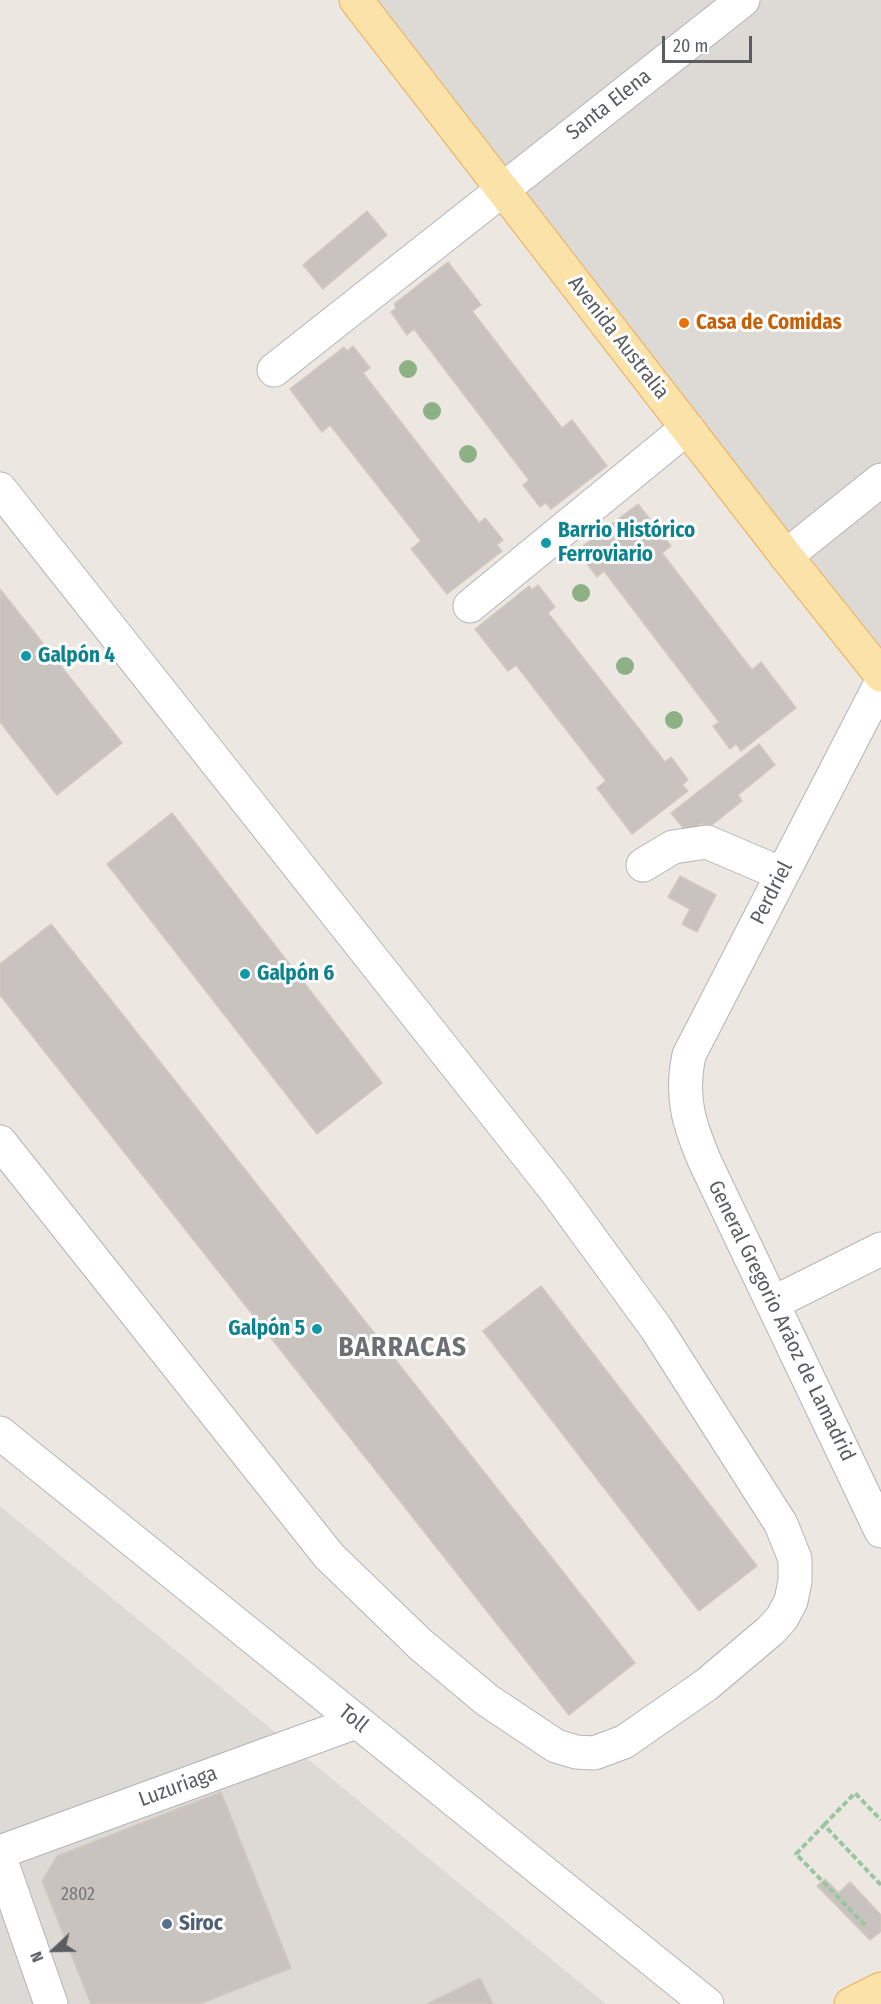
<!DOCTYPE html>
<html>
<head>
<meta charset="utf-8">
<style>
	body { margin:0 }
	#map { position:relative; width:881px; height:2004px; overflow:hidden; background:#ece8e1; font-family:"Fira Sans Condensed",sans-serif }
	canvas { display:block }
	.north { position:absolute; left:24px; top:1920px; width:60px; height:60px; -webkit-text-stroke:4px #fff; paint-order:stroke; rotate:248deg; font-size:16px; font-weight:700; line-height:24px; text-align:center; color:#5a5e61 }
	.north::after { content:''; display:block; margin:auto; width:21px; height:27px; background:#5a5e61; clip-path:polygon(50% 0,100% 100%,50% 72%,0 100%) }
	.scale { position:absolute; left:662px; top:36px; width:90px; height:27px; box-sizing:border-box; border:3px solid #5a5e61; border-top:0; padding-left:8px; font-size:18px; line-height:21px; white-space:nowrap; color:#5a5e61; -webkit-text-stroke:4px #fff; paint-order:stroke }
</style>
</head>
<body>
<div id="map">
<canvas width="881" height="2004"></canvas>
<div class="north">N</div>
<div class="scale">20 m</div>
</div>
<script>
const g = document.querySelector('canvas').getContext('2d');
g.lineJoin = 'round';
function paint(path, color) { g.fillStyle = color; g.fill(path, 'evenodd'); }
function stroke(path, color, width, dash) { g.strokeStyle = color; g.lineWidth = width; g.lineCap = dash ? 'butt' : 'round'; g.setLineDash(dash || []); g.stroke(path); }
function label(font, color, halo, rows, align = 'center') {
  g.font = font + ' "Fira Sans Condensed",sans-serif'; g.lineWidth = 6; g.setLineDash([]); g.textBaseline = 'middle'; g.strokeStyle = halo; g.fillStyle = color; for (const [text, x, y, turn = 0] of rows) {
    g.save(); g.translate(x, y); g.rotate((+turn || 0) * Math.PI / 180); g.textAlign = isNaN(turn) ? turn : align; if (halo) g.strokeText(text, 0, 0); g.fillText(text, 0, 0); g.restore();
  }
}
paint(new Path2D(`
	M358,0h523v685z
	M0,1506l606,498h-606z`), '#dddad6');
const building = new Path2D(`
	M367,211l20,24 -64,54 -20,-24z
	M448,262l33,43 -9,6 90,117 10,-8 35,46 -56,43 -5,-6 -6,4 -17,-22 6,-5 -115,-151 -7,6 -16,-23 5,-4 -2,-4z
	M353,346l17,22 -7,5 116,150 6,-5 18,22 -6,5 5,6 -55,43 -36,-45 10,-8 -91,-116 -8,7 -32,-43 54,-42 3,4z
	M638,504l33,42 -9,7 90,117 9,-8 35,46 -55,43 -5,-7 -6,5 -17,-23 6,-4 -115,-151 -7,6 -17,-23 6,-4 -3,-4z
	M538,585l17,22 -7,6 117,149 6,-5 17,23 -6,5 6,6 -56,43 -35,-46 9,-7 -90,-116 -8,6 -33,-42 54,-43 3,4z
	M0,589l122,154 -65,52 -57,-73z
	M759,744l16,21 -37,30 4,6 -35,28 -5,-6 -14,11 -17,-21z
	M172,813l210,270 -65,51 -210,-270z
	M680,876l36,19 -19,37 -15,-8 8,-15 -22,-12z
	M51,924l584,739 -66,52 -569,-720v-31z
	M541,1286l216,280 -58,45 -216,-280z
	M221,1792l70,176 -91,36h-109l-49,-123 15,-25z
	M825,1879l14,14 -8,7 -14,-14z
	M850,1882l31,33v16l-11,9 -39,-40z
	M480,1978l13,26h-66z`);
paint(building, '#c8c3be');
stroke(building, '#d0c9c0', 1.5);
const minor = new Path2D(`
	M274,370l469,-370
	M0,489l556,702 100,137 125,196 14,35v22l-4,20 -9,17 -12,13 -64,54 -82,57 -30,11 -18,-1 -20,-6 -69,-46 -67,-56 -91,-88 -329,-414
	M786,556l95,-76
	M470,606l217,-178
	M881,683l-192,372c-9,42 0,70 17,109l175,367
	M643,865l30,-18 34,-5 75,32
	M773,1303l108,-54
	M0,1433l707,571
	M0,1852l356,-130
	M0,1858l51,146`);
const major = new Path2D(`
	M356,0l430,556 95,119
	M851,2004l30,-15`);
stroke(minor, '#b2b5b8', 35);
stroke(major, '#eab05d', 35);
stroke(new Path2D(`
	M824,1825l31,-32 26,27
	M865,1925l-69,-71 28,-29 57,60`), '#99c6a0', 4, [6, 3]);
stroke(minor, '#fff', 33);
stroke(major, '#fbe2a8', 33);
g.fillStyle = '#8db085';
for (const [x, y] of [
	[408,369],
	[432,411],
	[468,454],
	[581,593],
	[625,666],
	[674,720]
]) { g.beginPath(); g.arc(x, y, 9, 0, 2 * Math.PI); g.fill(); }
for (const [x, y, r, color] of [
	[684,323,6,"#e8710a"],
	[546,543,6,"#0f9aa8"],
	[26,656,6,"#0f9aa8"],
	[245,974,6,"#0f9aa8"],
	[317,1329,6,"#0f9aa8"],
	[167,1924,6,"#5c6f8a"]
]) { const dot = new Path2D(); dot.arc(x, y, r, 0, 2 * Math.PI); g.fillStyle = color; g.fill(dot); stroke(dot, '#fff', 2); }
label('18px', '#767778', null, [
	["2802",78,1895]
]);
label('21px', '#5a5e61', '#fff', [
	["Santa Elena",609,105,-38],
	["Avenida Australia",618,338,52],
	["Perdriel",772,893,-63],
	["General Gregorio Aráoz de Lamadrid",781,1321,64],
	["Toll",353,1719,39],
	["Luzuriaga",178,1787,-20]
]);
label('bold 21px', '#c56008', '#fff', [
	["Casa de Comidas",696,323]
], 'left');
label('bold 21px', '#0d838f', '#fff', [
	["Barrio Histórico",558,531],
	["Ferroviario",558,555],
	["Galpón 4",38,656],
	["Galpón 6",257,974],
	["Galpón 5",305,1329,"right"]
], 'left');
label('bold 21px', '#4e5e75', '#fff', [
	["Siroc",179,1924]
], 'left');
g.letterSpacing = '1.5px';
label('bold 27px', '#6b7073', '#fff', [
	["BARRACAS",403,1348]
]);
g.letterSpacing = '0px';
</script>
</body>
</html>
